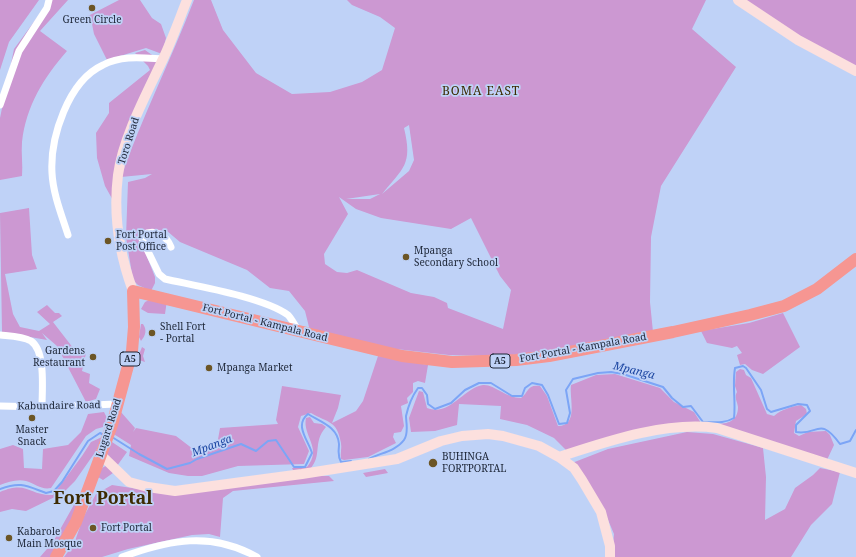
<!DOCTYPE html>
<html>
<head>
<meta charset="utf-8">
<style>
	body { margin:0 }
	canvas { display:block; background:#bfd2f7 }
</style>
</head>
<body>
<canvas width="856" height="557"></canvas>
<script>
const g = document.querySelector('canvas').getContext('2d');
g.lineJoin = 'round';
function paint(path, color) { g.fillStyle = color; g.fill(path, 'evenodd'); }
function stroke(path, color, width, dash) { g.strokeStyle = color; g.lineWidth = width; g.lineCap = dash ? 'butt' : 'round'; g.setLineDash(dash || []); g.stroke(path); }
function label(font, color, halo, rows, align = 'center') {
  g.font = font + ' "Noto Serif",serif'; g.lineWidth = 3.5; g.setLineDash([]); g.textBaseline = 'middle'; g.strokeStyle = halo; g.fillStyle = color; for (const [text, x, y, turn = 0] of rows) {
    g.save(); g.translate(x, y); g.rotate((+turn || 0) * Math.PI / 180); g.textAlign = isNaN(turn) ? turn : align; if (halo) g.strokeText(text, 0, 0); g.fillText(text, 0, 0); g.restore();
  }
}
paint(new Path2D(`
	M0,0h39l-30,42 -9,28z
	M46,0h22l-28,31 27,20c-23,26 -41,55 -45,91 -1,11 1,23 0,34l-22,4v-62l14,-69 33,-45z
	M119,0h21l12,18 9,6 5,14 -4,16 -16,-6 -39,12 -13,-26 -3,-15 -3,-3z
	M194,0h17l12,30 33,43 36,21 38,-2 32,-10 20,-12 13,-42 -15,-11 -28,-12 -5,-5h359l-14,29 44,38 -75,119 -10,51 -1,65 3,30 -128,22 -28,2 -48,-1 -62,-7 -77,-17 -5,-20 -16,-20 -19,-3 -23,-18 -67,-28 -13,-11 -23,1 -6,2 17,43v6l-4,8 -13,-6 -5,-5 -7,-43 2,-55 17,-4 7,-4 -31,3c21,-60 50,-117 73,-177zM409,125l5,35 -5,11 -27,23c21,-26 31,-29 22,-66zM380,194l-10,5h-24zM339,197l17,12 25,9 70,11 20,-11 29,58 11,14 -8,39 -55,-21 -1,-5 -13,-6 -23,-4 -54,-23 -10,3 -10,-1 -12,-8 -1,-10 24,-40z
	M745,0h111v66l-55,-29z
	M145,50l17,12 -28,65 -19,77 -10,-18 -8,-28 -1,-25 13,-20v-10l41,-33 -2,-4 -13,-13z
	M29,208l3,47 5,14 -32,5 8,40 7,13 19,4 11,-7 -13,-12 10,-7 8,8h4l3,3 -9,6 24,31h9l-4,18 8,3 -1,9 11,6 -4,10 -10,3 -29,-56 -15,-13 5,7 -45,-8 -2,-119z
	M151,299l16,1 -2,14 -17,-1 -7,-4 4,-7z
	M783,313l17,34 -37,27 -11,-4 -7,-6 -5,1 -3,-10 5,-2 -5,-7 -5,2 -25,-5 -6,-12 48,-8z
	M141,324h2c4,6 3,11 -2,17l-2,-4z
	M142,347l3,2 -2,7 2,6 -6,-2 -1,-3z
	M378,356l50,9 -3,18 -7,-2 -5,2v9l-6,6 1,5 -7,3 3,20 -3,6 -7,1 -1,4 3,6 -28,14 -24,3 -3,-1c-1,-5 1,-11 0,-16 -4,-23 -13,-20 -30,-30l-10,3 -3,11 11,24 -5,13 -66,2 -36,10h-14l-19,-3 -40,-17 2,-11 -19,-12 8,-22 15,17 -2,4 3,-4 40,8 17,13 24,-4 3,-17 58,-4 -2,-4 6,-34 59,9 -3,13 -6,15 24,-12 7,-10z
	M740,369l4,1 2,5 5,3 16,36 7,2c8,-7 17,-9 27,-11l5,4 1,5 -11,7 -2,12 5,3 9,-4 18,-1 4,4 4,10 -7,15 -85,-26 -58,-7 -117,24 -13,-13 -27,-13 -27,-6 1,-13 -42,-2 -2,21 -22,6 -24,1 -2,-14 10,-27 4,1 4,16c23,9 36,-20 56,-23 11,-1 23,13 38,13 8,-6 6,-14 19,-12l7,10 11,30c21,0 11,-28 13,-41l25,-10 19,-1 45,14 14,14 20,10 7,11c14,1 37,5 37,-16 -1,-6 -4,-10 -1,-15l-2,-6 1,-14z
	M104,412l3,6 -4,9 -7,2 -10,7 -35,52c-10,2 -15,-4 -25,-7 -9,-2 -18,1 -26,4v-36l13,-4 10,4 1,19 18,1 1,-20 25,-4 13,-13 7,-18z
	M310,417l4,6 8,1 4,3c-14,16 -3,28 -16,42l-17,1 -1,-2 15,-1c16,-19 -5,-31 -1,-49z
	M687,432l26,2 50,14 3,29 -1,43 20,-11 10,-21 18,-13 7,-7 20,4 -8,32 -21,21 -20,32h-179l2,-23 -11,-26 -31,-45 36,-14z
	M102,437l-6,14 -21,30 -12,12 -37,18 -14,-2 -12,3v-20c28,-12 29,4 53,3l29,-39 9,-14z
	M109,440l18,12 -10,14 -11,-12z
	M109,465l3,2 1,6 -10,7 -5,-3c2,-7 3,-10 11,-12z
	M385,469l3,4 -22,4 -3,-4z
	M305,476h24l5,5 -101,10 -10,7 -3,39 -11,-3 -17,1 -64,14 -26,8h-38l10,-13 9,-26 13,-24 16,-9 33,5z
	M80,494l-11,35 -18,28h-11l13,-15z`), '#cc98d2');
stroke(new Path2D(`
	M112,437l27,17 28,15 23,-6 7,-4 44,-15 15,7 12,-10 8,-1 18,27h11l7,-14c-4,-13 -18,-28 -4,-39 13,8 30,13 31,30 0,7 -2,11 2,18l10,-1
	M369,459c11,-6 27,-8 35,-19 5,-7 2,-17 2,-24 2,-9 7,-21 12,-28h4l5,7 1,9 7,5 16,-6 14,-13 14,-7h12l21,13h10l3,-8 7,-5 10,2 6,10 11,29 8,-1 3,-10 -4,-23 7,-11 25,-6 13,-1 12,2 40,13 9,11 11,9 8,-1 12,16c11,0 21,2 31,-4 2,-17 -2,-33 1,-50l8,-2 3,2 15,22 6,19 4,3 27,-8 9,1 3,6 -14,14v7c22,4 23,-17 44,12l10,-3 6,-11
	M0,489c21,-8 27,-3 46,4l8,-2 8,-9 26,-41 12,-8 4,2`), '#7ca5f6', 2);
stroke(new Path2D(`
	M0,105l19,-54 28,-43 2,-8
	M68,235c-6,-19 -15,-41 -16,-62 -2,-35 16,-92 51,-108 19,-10 40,-7 60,-6
	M171,247c-5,-12 -16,-19 -29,-12v4l17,35 6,5c31,7 98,18 123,36 4,4 7,11 10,15
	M0,335c10,1 22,1 31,6 15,10 11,49 11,66
	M0,406l42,1 75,-3
	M122,557c47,-17 89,-26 135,0`), '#fff', 7);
stroke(new Path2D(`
	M738,0l60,40 58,31
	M133,291c-14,-38 -20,-76 -15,-116 5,-38 29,-82 45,-116 9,-19 16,-39 24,-59
	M101,455l28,27 19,5 27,4 127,-17 95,-15 44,-18 21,-5 26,-2 15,2 36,10 20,11 15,11 8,12 19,32 9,34v11
	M559,457c49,-16 107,-36 158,-29l139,45`), '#fce0de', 10);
stroke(new Path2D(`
	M56,557l20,-35 36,-97 20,-74 2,-24 -1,-36 269,65 50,6 64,-2 33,-4 124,-24 77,-17 34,-9 33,-17 39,-30`), '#f69692', 12);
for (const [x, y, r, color] of [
	[92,8,4,"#6c5525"],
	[108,241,4,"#6c5525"],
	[406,257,4,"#6c5525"],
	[152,333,4,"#6c5525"],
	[93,357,4,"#6c5525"],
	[209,368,4,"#6c5525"],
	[32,418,4,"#6c5525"],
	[433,463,5,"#6c5525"],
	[93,528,4,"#6c5525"],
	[9,538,4,"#6c5525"]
]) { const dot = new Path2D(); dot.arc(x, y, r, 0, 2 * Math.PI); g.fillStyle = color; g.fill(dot); stroke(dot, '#bfd2f7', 1.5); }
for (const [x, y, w] of [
	[130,359,20],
	[500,361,20]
]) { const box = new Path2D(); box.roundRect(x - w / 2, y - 7, w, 14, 3); g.fillStyle = '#bfd2f7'; g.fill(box); stroke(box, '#1d2637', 1); }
label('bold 9px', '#1d2637', null, [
	["A5",130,359],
	["A5",500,361]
]);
label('10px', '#1d2637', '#bfd2f7', [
	["Green Circle",92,20,"center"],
	["Fort Portal",116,235],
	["Post Office",116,247],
	["Mpanga",414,251],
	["Secondary School",414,263],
	["Shell Fort",160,327],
	["- Portal",160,339],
	["Gardens",85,351,"right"],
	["Restaurant",85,363,"right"],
	["Mpanga Market",217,368],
	["Master",32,430,"center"],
	["Snack",32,442,"center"],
	["BUHINGA",442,457],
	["FORTPORTAL",442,469],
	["Fort Portal",101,528],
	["Kabarole",17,532],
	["Main Mosque",17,544]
], 'left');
label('10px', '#1d2637', '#bfd2f7', [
	["Toro Road",129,141,-72],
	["Fort Portal - Kampala Road",265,323,14],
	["Fort Portal - Kampala Road",583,348,-10],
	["Kabundaire Road",59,406,-1],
	["Lugard Road",109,428,-72]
]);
label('italic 11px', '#1b45a1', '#bfd2f7', [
	["Mpanga",634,371,14],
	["Mpanga",212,446,-21]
]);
g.letterSpacing = '1px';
label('12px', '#3d2b02', '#bfd2f7', [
	["BOMA EAST",481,92]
]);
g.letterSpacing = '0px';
label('bold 18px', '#3d2b02', '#bfd2f7', [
	["Fort Portal",103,499]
]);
</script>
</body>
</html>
